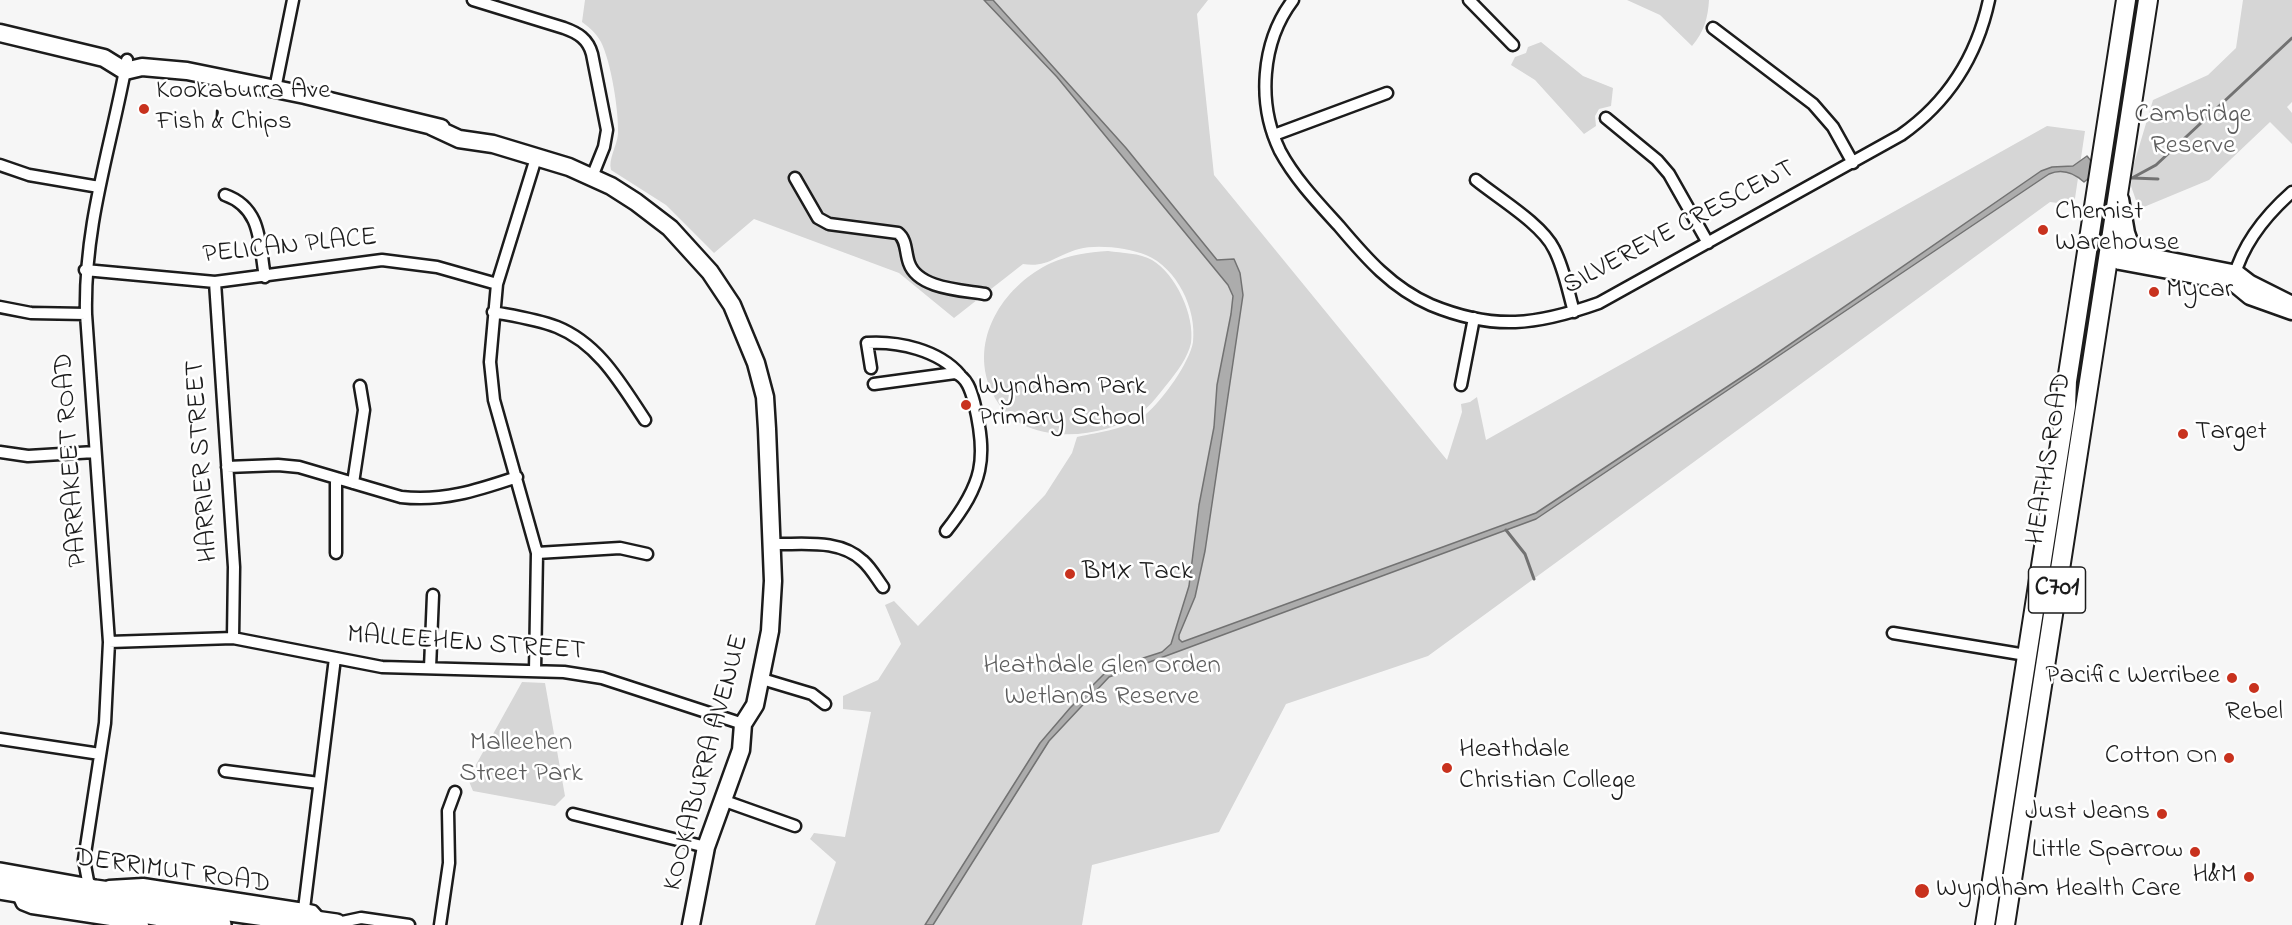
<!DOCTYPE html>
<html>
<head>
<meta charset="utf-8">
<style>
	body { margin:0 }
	canvas { display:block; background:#f6f6f6 }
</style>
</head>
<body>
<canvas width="2292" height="925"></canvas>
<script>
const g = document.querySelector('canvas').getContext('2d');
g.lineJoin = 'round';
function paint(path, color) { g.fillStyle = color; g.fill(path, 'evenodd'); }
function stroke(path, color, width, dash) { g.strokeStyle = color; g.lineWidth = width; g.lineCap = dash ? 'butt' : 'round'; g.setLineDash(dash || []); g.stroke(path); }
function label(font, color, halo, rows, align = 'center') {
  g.font = font + ' "Indie Flower",sans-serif'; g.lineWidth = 5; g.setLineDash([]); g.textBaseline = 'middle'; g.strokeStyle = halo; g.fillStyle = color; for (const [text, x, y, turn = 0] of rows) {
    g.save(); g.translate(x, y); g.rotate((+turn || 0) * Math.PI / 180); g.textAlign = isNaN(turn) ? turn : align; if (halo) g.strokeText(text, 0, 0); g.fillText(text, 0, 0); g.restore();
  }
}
paint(new Path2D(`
	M585,0h623l-11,14 17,161 233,285 15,-48 -1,-8 9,-2 7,-5 9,43 561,-314 38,5 -11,74 -24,-3 -622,454 -142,48 -67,128 -127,33 -10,60h-267l21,-63 -26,-23 4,-6 31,4 26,-125 -28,-3v-13l35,-16 23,-36 -16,-39 9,-4 24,25 127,-131 27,-42 5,-16c22,-5 52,-8 69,-23 16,-13 44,-52 47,-72 4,-33 -16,-74 -47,-87 -17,-7 -49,-11 -67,-6 -23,6 -31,19 -56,15l-69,54 -55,-45 -145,-54 -40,34 -48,-48 -55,-35c-3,-11 6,-24 7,-36 1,-23 -7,-72 -17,-92 -5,-9 -12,-15 -19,-20z
	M1627,0h82c-1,18 -5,32 -17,46l-32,-31z
	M2243,0h49v102l-5,5 5,6v31l-22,-22 -61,58 -70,29 -8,-23 2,-19 20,-67 55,-25 28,-27z
	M1541,42l42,34 30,12 -2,18 -12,3 -4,7 1,10 -12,8 -49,-54 -24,-15 4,-8 11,-4 2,-6z
	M1108,251c14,2 32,2 44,9 24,14 43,56 39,83 -3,14 -14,29 -23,40 -8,10 -17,22 -27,30 -32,21 -78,28 -113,14 -20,-8 -32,-23 -39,-42 -18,-50 17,-101 62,-122 18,-8 37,-11 57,-12z
	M522,682l23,1 20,113 -10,10 -82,-15 -5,-12z`), '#d6d6d6');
const water = new Path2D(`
	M984,0h9l133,148 91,112 17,-1 6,14 3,22 -38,256 -10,46 -16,38v4l3,3 354,-129 221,-146 284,-196 11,-4 21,-1 14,-10 4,5 -2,17 -5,4c-10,-9 -21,-14 -35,-8l-513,345 -427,158 -60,64 -116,184h-8l115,-182 30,-35 39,-39 53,-17 9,-8 18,-58 10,-81 15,-78 3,-42 14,-71 2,-18 -5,-11 -171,-208z`);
paint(water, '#acacac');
stroke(water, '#727272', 1.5);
stroke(new Path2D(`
	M2132,178l24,-13 136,-127
	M2133,178l25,1
	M1506,530l19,24 9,25`), '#727272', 3);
const street = new Path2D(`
	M473,0l91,28c14,5 24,11 28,26l15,76 -3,17 -12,30
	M1293,0c-32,42 -36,104 -13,151 15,28 38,52 59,75 27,32 53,62 92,79 63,26 106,20 168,-2l302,-168c47,-33 76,-79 88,-135
	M1469,0l44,45
	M1713,28l100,76 20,23 20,36
	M275,89l18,-89
	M1606,118l51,42 12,14 39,69
	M1274,135l113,-42
	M0,165l29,10 70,12
	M795,178l23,40 11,6 69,9c9,7 7,19 11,30 9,26 53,27 76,31
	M1476,180c22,18 66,44 78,69 10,19 14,42 20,63
	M225,195c37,13 34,48 40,82
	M85,270l130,12 167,-22 55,7 60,17
	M2234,277c9,-33 32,-62 58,-85
	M215,282l19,285 -1,71
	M0,307l31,6 55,1
	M493,312c21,4 43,7 64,15 42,17 64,57 88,93
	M871,368l-4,-25c31,-2 72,7 93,32
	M874,384l81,-11c12,4 16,18 19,29 14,57 9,82 -28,129
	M1461,385l13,-67
	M0,452l28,4 67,-4
	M227,467l51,-2 21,2 102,30c42,5 77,-7 116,-20
	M353,483l11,-73 -4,-24
	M772,544c29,1 67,-6 91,17 8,7 14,18 20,26
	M336,553v-75
	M537,553l83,-5 27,6
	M1893,633l133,22
	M109,642l124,-4 149,29 182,5 38,6 141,46
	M430,668l3,-73
	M535,671l2,-118 -43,-153 -4,-38 7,-78 39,-126
	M762,679l50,15 13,10
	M0,739l100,15
	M225,771l94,12
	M722,800l73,26
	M573,814l133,33
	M109,886l34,-2 161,25 9,2 8,9
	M94,890l-6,-9 -4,-21 21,-137 4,-81 -23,-328c-2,-91 25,-166 41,-254
	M14,894l3,-1 5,11 10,4 111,17
	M304,909l31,-251
	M333,924l28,-6 48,7
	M440,925l9,-62 -1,-52 7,-19`);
const secondary = new Path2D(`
	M0,33l104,25 21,13 17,-4 45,4 118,24 136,33
	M431,126l28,13 34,5 76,23 42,19 25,16 34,26 40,44 22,33 24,58 9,34 2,32 6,152 -3,50 -15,74 -12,19 -2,26 -35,97 -15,78
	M2120,199l6,34 7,20
	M2292,305l-42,-21 -13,-10 -117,-23 -12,4 12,6 113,21 17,14 42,15`);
const primary = new Path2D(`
	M1985,925l81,-519 1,-25 59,-381
	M2005,925l143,-925`);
const highway = new Path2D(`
	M0,874l95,17 241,34
	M0,888l220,37`);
stroke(street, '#1c1c1c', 15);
stroke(secondary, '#1c1c1c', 21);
stroke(primary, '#1c1c1c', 22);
stroke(highway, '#1c1c1c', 26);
stroke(street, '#fff', 10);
stroke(secondary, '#fff', 16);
stroke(primary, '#fff', 18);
stroke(highway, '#fff', 21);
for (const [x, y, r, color] of [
	[144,109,6,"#c8321e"],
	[2043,230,6,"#c8321e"],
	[2154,292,6,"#c8321e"],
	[966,405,6,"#c8321e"],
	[2183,434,6,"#c8321e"],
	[1070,574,6,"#c8321e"],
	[2232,678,6,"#c8321e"],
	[2254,688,6,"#c8321e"],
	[2229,758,6,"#c8321e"],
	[1447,768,6,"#c8321e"],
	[2162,814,6,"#c8321e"],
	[2195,852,6,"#c8321e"],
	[2249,877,6,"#c8321e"],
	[1922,891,8,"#c8321e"]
]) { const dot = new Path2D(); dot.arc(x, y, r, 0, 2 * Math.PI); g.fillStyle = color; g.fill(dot); stroke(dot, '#fff', 2); }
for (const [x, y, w] of [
	[2057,590,57]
]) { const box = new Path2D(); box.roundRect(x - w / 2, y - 23, w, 46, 4.5); g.fillStyle = '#fff'; g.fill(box); stroke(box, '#1c1c1c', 1.5); }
label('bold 26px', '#1c1c1c', null, [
	["C701",2057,590]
]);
label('27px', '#1c1c1c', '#fff', [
	["Kookaburra Ave",156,93],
	["Fish & Chips",156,124],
	["Chemist",2055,214],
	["Warehouse",2055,245],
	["Mycar",2166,292],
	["Wyndham Park",978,389],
	["Primary School",978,420],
	["Target",2195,434],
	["BMX Tack",1082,574],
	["Pacific Werribee",2220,678,"right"],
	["Rebel",2254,714,"center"],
	["Heathdale",1459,752],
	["Christian College",1459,783],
	["Cotton On",2217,758,"right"],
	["Just Jeans",2150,814,"right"],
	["Little Sparrow",2183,852,"right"],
	["H&M",2237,877,"right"],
	["Wyndham Health Care",1936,891]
], 'left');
label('27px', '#5d5d5d', '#fff', [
	["Cambridge",2193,117],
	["Reserve",2193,148],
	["Heathdale Glen Orden",1102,668],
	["Wetlands Reserve",1102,699],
	["Malleehen",521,745],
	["Street Park",521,776]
]);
label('27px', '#1c1c1c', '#fff', [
	["SILVEREYE CRESCENT",1680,229,-28],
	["PELICAN PLACE",290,248,-6],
	["HEATHS ROAD",2051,459,-81],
	["PARRAKEET ROAD",73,460,-94],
	["HARRIER STREET",204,461,-94],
	["MALLEEHEN STREET",466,645,4],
	["KOOKABURRA AVENUE",708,763,-75],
	["DERRIMUT ROAD",172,873,8]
]);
</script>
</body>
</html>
